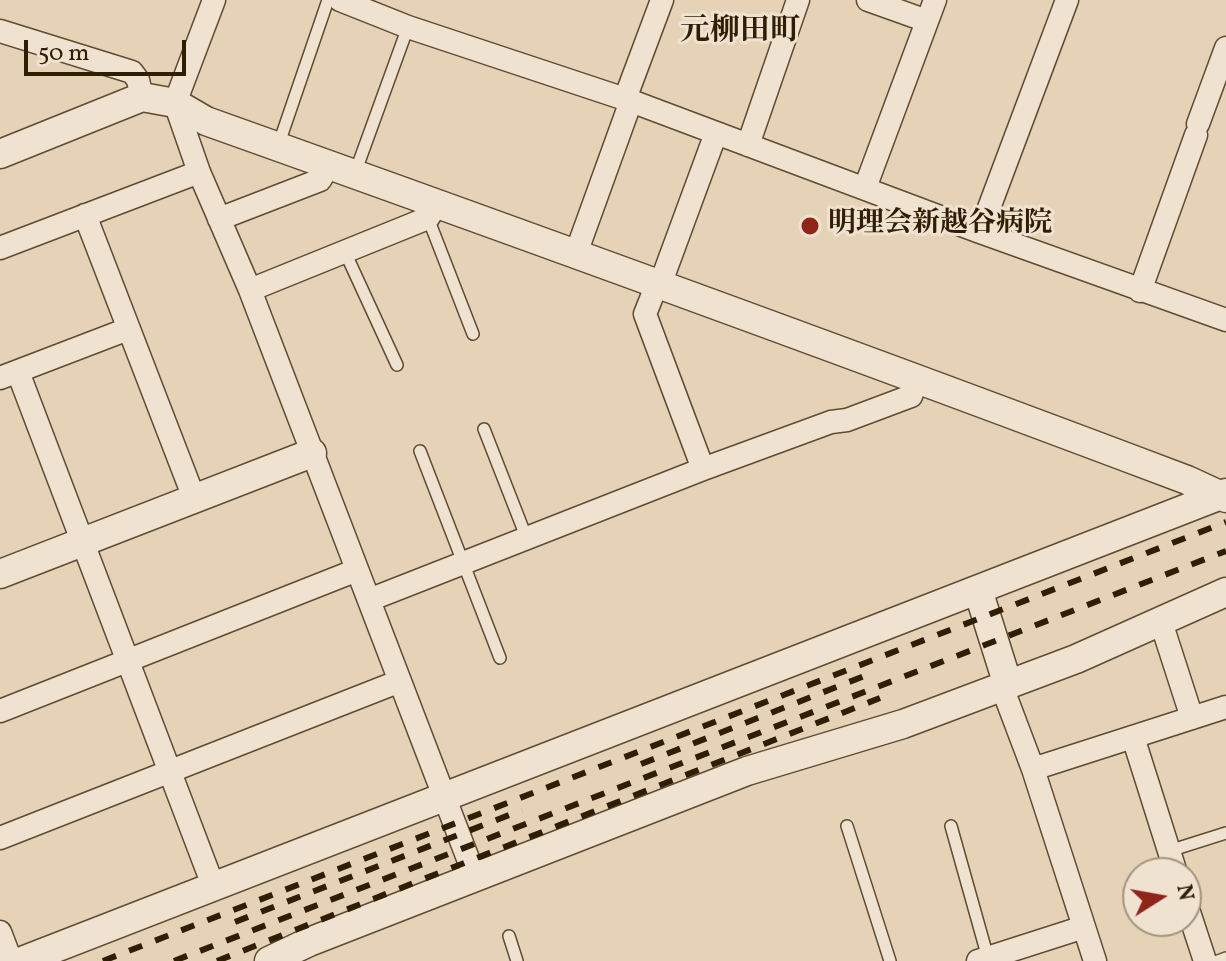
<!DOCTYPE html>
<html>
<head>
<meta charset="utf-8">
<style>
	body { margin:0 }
	#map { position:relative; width:1226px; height:961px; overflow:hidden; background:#e6d3b7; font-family:Vollkorn,serif }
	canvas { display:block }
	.north { position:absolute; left:1122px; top:857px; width:80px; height:80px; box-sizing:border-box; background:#efe2d0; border:2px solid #a3947e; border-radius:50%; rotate:79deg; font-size:22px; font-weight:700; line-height:32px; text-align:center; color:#301e03 }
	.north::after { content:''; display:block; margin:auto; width:28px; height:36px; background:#8f2418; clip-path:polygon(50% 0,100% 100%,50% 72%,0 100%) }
	.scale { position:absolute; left:24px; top:40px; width:162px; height:36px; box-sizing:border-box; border:4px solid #301e03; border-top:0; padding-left:10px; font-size:24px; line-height:28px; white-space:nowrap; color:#301e03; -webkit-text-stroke:6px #efe2d0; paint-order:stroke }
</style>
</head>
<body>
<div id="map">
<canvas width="1226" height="961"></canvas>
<div class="north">N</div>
<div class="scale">50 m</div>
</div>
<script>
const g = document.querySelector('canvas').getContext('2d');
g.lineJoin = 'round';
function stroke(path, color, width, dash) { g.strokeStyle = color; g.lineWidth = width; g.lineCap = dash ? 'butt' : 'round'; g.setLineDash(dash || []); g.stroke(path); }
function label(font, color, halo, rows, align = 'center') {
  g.font = font + ' Vollkorn,"Noto Serif JP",serif'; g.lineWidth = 6; g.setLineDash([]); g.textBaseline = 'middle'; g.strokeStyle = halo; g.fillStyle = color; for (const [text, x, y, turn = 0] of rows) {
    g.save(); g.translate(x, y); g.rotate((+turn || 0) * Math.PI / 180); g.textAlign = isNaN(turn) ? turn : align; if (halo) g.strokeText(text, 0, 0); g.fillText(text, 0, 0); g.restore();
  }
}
const service = new Path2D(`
	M278,146l50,-146
	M355,173l53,-146
	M428,218l45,116
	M345,252l52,113
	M484,429l43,110
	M420,451l80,207
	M847,826l43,135
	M951,826l37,132
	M1169,851l57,-18
	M509,936l8,25
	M1218,961l8,-3`);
const minor = new Path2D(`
	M214,0l-39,103 24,69 51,118 225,587
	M340,0l68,27 223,74 349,131 87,-232
	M868,0l59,21
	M0,31l132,41 6,8 4,17
	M625,99l37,-99
	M1198,124l28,-76
	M748,145l50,-145
	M865,188l70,-188
	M85,215l109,283
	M219,219l101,-39 9,-15
	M980,232l246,88
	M0,248l199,-76
	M575,256l56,-155
	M657,284l-12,30 58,155
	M660,285l56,-152
	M250,290l178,-72 10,-15
	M1140,291l56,-156
	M18,372l196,516
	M0,378l128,-49
	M369,600l334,-131 128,-47 16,-2 64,-24 6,-17
	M1161,622l31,96
	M1002,687l31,82 62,192
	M0,711l357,-141
	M1133,737l43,136
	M1033,769l193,-62
	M0,838l400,-157
	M1186,903l19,58
	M0,932l11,29
	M978,961l106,-34`);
const tertiary = new Path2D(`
	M0,154l142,-57 33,6 31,18c328,117 655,236 981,359l39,18
	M0,574l312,-121
	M978,590l30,95
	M22,961l1204,-468
	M269,961l40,-19 438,-171 156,-47 173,-65 150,-67`);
stroke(service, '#5e4b30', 14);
stroke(minor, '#5e4b30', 25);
stroke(tertiary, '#5e4b30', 31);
stroke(service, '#efe2d0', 11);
stroke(minor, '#efe2d0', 22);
stroke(tertiary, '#efe2d0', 28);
stroke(new Path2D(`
	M641,764l231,-91
	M235,922l287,-112
	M103,961l1123,-439
	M174,961l1052,-410
	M217,961l663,-263`), '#301e03', 6, [14, 14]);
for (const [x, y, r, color] of [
	[810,226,10,"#8f2418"]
]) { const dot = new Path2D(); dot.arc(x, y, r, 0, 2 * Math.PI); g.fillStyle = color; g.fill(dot); stroke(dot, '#efe2d0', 3); }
label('bold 28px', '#301e03', '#efe2d0', [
	["明理会新越谷病院",828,226]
], 'left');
label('bold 30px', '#301e03', '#efe2d0', [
	["元柳田町",740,33]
]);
</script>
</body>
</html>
